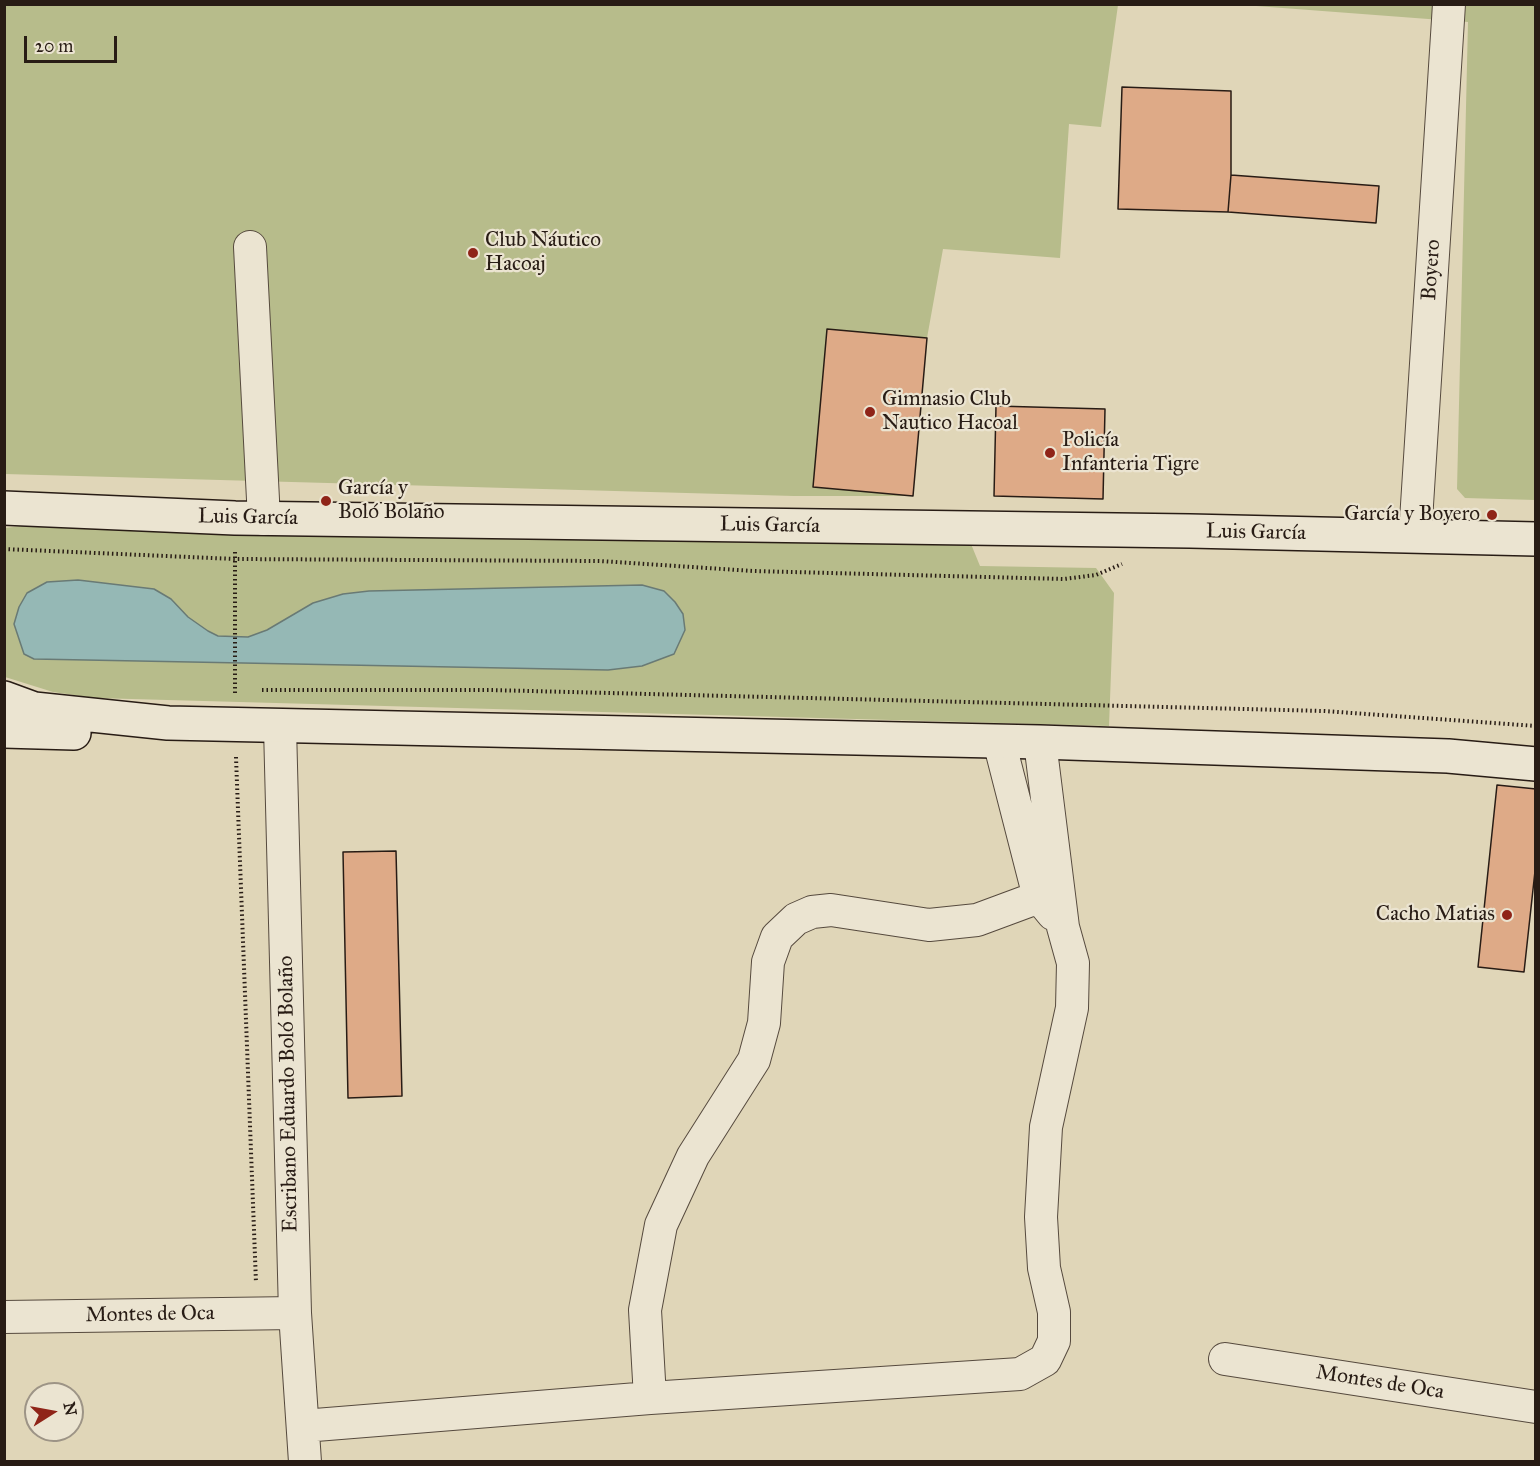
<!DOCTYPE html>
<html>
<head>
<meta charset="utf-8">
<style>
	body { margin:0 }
	#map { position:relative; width:1540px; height:1466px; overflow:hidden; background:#e0d6b8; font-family:"IM FELL Great Primer",serif }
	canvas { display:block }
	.frame { position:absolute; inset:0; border:6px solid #281c15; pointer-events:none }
	.north { position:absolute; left:24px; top:1382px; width:60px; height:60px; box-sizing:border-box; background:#ebe4d1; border:2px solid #9d9486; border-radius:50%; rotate:79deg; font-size:16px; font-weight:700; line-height:24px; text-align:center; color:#281c15 }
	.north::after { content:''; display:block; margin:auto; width:21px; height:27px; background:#8f2418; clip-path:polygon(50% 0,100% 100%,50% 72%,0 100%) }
	.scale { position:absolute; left:24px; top:36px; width:93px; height:27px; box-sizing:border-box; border:3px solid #281c15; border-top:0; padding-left:8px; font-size:18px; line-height:21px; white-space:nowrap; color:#281c15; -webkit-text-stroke:4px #ebe4d1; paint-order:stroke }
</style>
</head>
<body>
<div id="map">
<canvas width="1540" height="1466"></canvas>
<div class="frame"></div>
<div class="north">N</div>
<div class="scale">20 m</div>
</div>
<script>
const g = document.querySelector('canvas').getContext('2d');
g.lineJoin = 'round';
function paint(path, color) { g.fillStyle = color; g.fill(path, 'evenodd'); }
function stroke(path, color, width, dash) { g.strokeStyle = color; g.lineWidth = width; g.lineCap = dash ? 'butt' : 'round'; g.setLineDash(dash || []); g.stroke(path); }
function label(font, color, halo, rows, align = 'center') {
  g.font = font + ' "IM FELL Great Primer",serif'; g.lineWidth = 4.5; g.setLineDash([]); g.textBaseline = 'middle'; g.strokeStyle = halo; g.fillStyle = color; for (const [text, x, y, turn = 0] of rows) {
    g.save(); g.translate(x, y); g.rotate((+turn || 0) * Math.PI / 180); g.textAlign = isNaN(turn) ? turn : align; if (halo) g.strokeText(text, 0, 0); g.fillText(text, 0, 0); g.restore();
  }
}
paint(new Path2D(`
	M5,5h1113l-17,122 -32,-3 -9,134 -117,-9 -16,89 -14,158h-119l-789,-22z
	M1243,5h292v495l-70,-2 -8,-9 11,-467z
	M32,525l939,19 9,22 116,2 18,25 -5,133 -1014,-28 -42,-6 -48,-15 -1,-149z`), '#b7bc8b');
const water = new Path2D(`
	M78,580l76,9 17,10 17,18 20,14 10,5 30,1 19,-7 46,-27 30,-9 26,-3 273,-6 22,6 11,11 8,12 2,16 -11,24 -32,12 -34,4 -574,-11 -10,-5 -10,-30 5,-17 8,-14 20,-11z`);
paint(water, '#95b8b5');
stroke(water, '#697a75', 1.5);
const building = new Path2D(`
	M1122,87l109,4v84l-3,37 -110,-3z
	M1231,175l148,11 -3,37 -148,-11z
	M827,329l100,9 -14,158 -100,-9z
	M996,406l109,3 -2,90 -109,-3z
	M1497,785l39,4v73l-12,110 -46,-5z
	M396,851l6,245 -54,2 -5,-246z`);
paint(building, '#deaa87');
stroke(building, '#281c15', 1.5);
const street = new Path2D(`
	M250,247l14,272
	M1415,536l34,-532
	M280,727l15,586 10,149
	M999,741l40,156 14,17
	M4,1317l291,-4
	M1225,1359l311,48
	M650,1398l-5,-88 16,-85 32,-69 61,-96 10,-37 4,-61 9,-25 19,-18 16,-7 19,-2 98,15 48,-5 81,-30
	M303,1426l347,-28 370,-24 25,-14 9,-19v-29l-10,-44 -3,-51 5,-90 26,-119 1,-45 -10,-36 -23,-185`);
const secondary = new Path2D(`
	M4,508l231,10 955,13 346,8
	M4,698l30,11 134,14 872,19 408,14 88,8
	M4,731l70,2`);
stroke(street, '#564a3e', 34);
stroke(secondary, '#281c15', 36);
stroke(new Path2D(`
	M4,549l231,10 365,2 153,10 311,8 32,-4 26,-11
	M262,690h228l834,21 212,15
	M235,693v-143
	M236,757l20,526`), '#281c15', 4, [1.5, 3]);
stroke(street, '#ebe4d1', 32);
stroke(secondary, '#ebe4d1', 33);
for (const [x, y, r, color] of [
	[473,253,6,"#8f2418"],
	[870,412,6,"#8f2418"],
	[1050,453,6,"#8f2418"],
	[326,501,6,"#8f2418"],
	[1492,515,6,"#8f2418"],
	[1507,915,6,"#8f2418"]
]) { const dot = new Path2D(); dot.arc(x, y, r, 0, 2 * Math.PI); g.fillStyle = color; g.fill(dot); stroke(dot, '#ebe4d1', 2); }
label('21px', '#281c15', '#ebe4d1', [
	["Club Náutico",485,241],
	["Hacoaj",485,265],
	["Gimnasio Club",882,400],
	["Nautico Hacoal",882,424],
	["Policía",1062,441],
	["Infanteria Tigre",1062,465],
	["García y",338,489],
	["Boló Bolaño",338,513],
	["García y Boyero",1480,515,"right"],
	["Cacho Matias",1495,915,"right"]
], 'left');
label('21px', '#281c15', '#ebe4d1', [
	["Boyero",1432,270,-86],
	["Luis García",248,518,1],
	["Luis García",770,526,1],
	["Luis García",1256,533,1],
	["Escribano Eduardo Boló Bolaño",289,1094,-91],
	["Montes de Oca",150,1315,-1],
	["Montes de Oca",1380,1383,9]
]);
</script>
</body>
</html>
